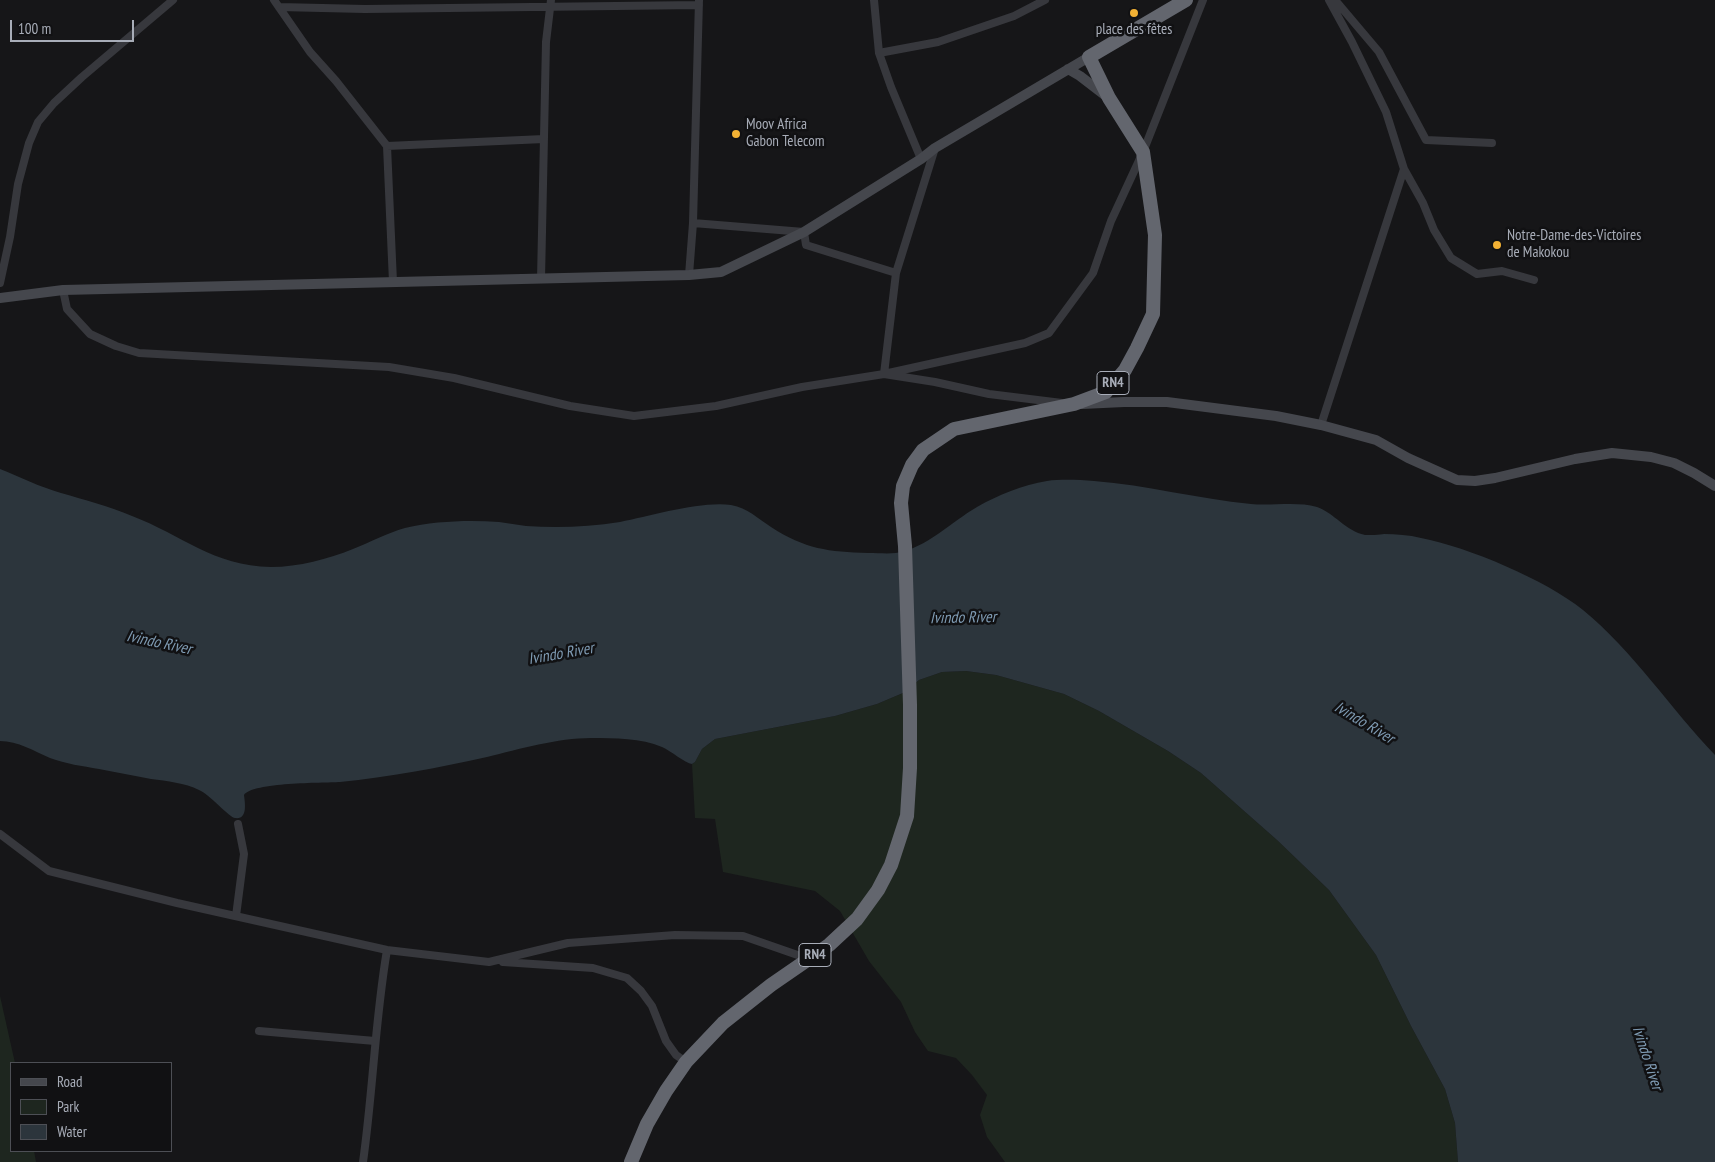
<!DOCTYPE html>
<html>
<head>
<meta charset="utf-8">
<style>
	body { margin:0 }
	#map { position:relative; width:1715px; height:1162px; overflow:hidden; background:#161618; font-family:"PT Sans Narrow",sans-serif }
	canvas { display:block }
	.legend { position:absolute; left:10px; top:1062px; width:162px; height:90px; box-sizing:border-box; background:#111113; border:1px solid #4d4f55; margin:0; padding:6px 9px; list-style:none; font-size:15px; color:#a8adb8 }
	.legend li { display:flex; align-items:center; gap:10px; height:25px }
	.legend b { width:25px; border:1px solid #4d4f55 }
	.scale { position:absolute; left:10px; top:20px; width:124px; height:22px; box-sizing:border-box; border:2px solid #a8adb8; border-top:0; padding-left:6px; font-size:15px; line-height:18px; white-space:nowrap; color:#a8adb8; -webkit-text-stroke:4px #111113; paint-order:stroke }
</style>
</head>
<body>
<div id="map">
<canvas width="1715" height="1162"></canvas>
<ul class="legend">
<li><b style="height:6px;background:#45474d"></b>Road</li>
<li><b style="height:14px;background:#1e261f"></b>Park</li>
<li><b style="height:14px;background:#2c353c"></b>Water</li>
</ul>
<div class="scale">100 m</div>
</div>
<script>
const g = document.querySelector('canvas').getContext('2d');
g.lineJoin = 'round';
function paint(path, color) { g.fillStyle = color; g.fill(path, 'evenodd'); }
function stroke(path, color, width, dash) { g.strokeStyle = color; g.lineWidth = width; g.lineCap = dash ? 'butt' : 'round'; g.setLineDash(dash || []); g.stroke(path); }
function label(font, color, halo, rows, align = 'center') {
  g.font = font + ' "PT Sans Narrow",sans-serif'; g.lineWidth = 5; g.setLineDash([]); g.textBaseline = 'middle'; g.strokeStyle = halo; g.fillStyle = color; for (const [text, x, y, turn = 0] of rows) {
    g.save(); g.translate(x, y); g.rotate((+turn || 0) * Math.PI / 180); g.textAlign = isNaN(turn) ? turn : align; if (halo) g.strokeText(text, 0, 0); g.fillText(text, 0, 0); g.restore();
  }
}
paint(new Path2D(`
	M966,671l30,4 68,19 35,17 69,40 33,22 76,67 52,50 47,65 35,71 34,63 10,34 3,39h-453l-18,-25 -7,-22 7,-20 -15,-20 -16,-17 -28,-7 -13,-19 -14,-30 -32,-41 -29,-50 -25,-20 -92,-19 -8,-53 -20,-1 -3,-54 3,-2 7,-13 13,-10 120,-23 42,-12 26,-11 16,-13 23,-8z
	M0,996l15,67h-4v88h23l2,11h-36z`), '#1e261f');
paint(new Path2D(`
	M0,469c20,8 40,18 61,24 24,7 48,13 71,23 50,19 81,50 139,51 28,0 57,-8 82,-18 18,-7 34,-16 52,-21 30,-7 63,-8 94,-6 9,1 18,3 27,4 31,2 63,1 94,-4 31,-6 80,-21 111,-17 17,3 26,13 40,22 34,22 58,25 97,26 10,0 19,1 28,0 31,-5 55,-31 81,-46 21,-12 46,-22 70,-26 15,-2 32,-1 47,0 53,4 104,18 157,23 21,2 46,-3 66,3 17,6 29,24 48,28 3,0 16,0 19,-1 12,0 25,1 37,4 47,9 125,42 162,72 51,42 87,98 132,145v407h-257l-3,-39 -10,-34 -34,-63 -35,-71 -47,-65 -52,-50 -76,-67 -33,-22 -69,-40 -35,-17 -68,-19 -30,-4 -24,1 -23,8 -16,13 -26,11 -42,12 -120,23 -13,10 -7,13 -3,2c-7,-1 -21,-13 -30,-17 -21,-9 -47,-9 -71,-9 -33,0 -72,11 -104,19 -49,11 -98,20 -147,25 -18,1 -87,0 -96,13 1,8 4,25 -9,23 -5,0 -26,-24 -36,-28 -14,-7 -32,-9 -48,-11 -17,-3 -35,-7 -52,-10 -17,-3 -33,-5 -49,-11 -16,-7 -32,-17 -50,-17z`), '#2c353c');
stroke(new Path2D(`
	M274,0l36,52 26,29 51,65 6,136
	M874,0l5,53 12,34 30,72
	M1329,0l23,42 34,70 18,57 19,34 11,27 17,28 26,16 25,-3 32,9
	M1335,0l44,52 47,88 66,3
	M279,7l86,2 334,-4
	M879,53l59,-11 76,-26 31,-16
	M387,146l157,-7
	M935,148l-39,125 -12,101 51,8 54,12 73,9
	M693,223l111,9 2,13 90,28
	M689,275l4,-52 6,-223
	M541,279l5,-237 5,-42
	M0,283l10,-46 8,-53 11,-41 9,-21 16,-19 28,-26 91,-77
	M63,290l4,19 23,25 26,12 23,7 250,14 65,11 116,28 64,10 82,-10 86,-19 82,-13 141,-31 24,-10 44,-60 18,-52 32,-69 60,-152
	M1321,425l83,-256
	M0,834l49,37 128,32 210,47 102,12 79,-19 107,-8 68,1 66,23
	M236,916l8,-62 -6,-30
	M503,962l90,6 34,10 14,13 11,15 14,35 10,14 10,7
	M259,1031l116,10
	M363,1162c10,-71 12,-142 24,-212`), '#37383d', 8);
stroke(new Path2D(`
	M1068,69l12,7 26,20
	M0,298l63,-8 626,-15 32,-3 83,-40 117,-73 14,-11 154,-91
	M1082,404l42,-2h43l109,14 45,9 55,15 32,18 49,22 18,1 20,-3 80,-19 37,-6 39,4 23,6 20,10 21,13`), '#45474d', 10);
stroke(new Path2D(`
	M631,1162l16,-38 19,-33 20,-29 37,-39 48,-38 58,-40 28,-26 21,-29 13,-25 16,-49 3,-48v-63l-5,-159 -4,-43 2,-17 9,-21 11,-15 31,-21 120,-25 32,-12 19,-22 12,-22 16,-34 2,-79 -12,-83 -34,-54 -20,-41 97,-57`), '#63666e', 14);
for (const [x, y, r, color] of [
	[1134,13,5,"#f2b134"],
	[736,134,5,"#f2b134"],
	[1497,245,5,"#f2b134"]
]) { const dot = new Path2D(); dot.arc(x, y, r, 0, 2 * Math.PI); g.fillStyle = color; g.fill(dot); stroke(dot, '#111113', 2); }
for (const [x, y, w] of [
	[1113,383,32],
	[815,955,32]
]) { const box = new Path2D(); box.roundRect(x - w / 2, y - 11.5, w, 23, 4); g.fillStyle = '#111113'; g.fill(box); stroke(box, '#a8adb8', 1); }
label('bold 14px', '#a8adb8', null, [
	["RN4",1113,383],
	["RN4",815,955]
]);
label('15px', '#a8adb8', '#111113', [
	["place des fêtes",1134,30,"center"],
	["Moov Africa",746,125],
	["Gabon Telecom",746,142],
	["Notre-Dame-des-Victoires",1507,236],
	["de Makokou",1507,253]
], 'left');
label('italic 16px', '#7f9bb3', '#111113', [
	["Ivindo River",963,618,-1],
	["Ivindo River",159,643,12],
	["Ivindo River",561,654,-10],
	["Ivindo River",1364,723,31],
	["Ivindo River",1647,1058,72]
]);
</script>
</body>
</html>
